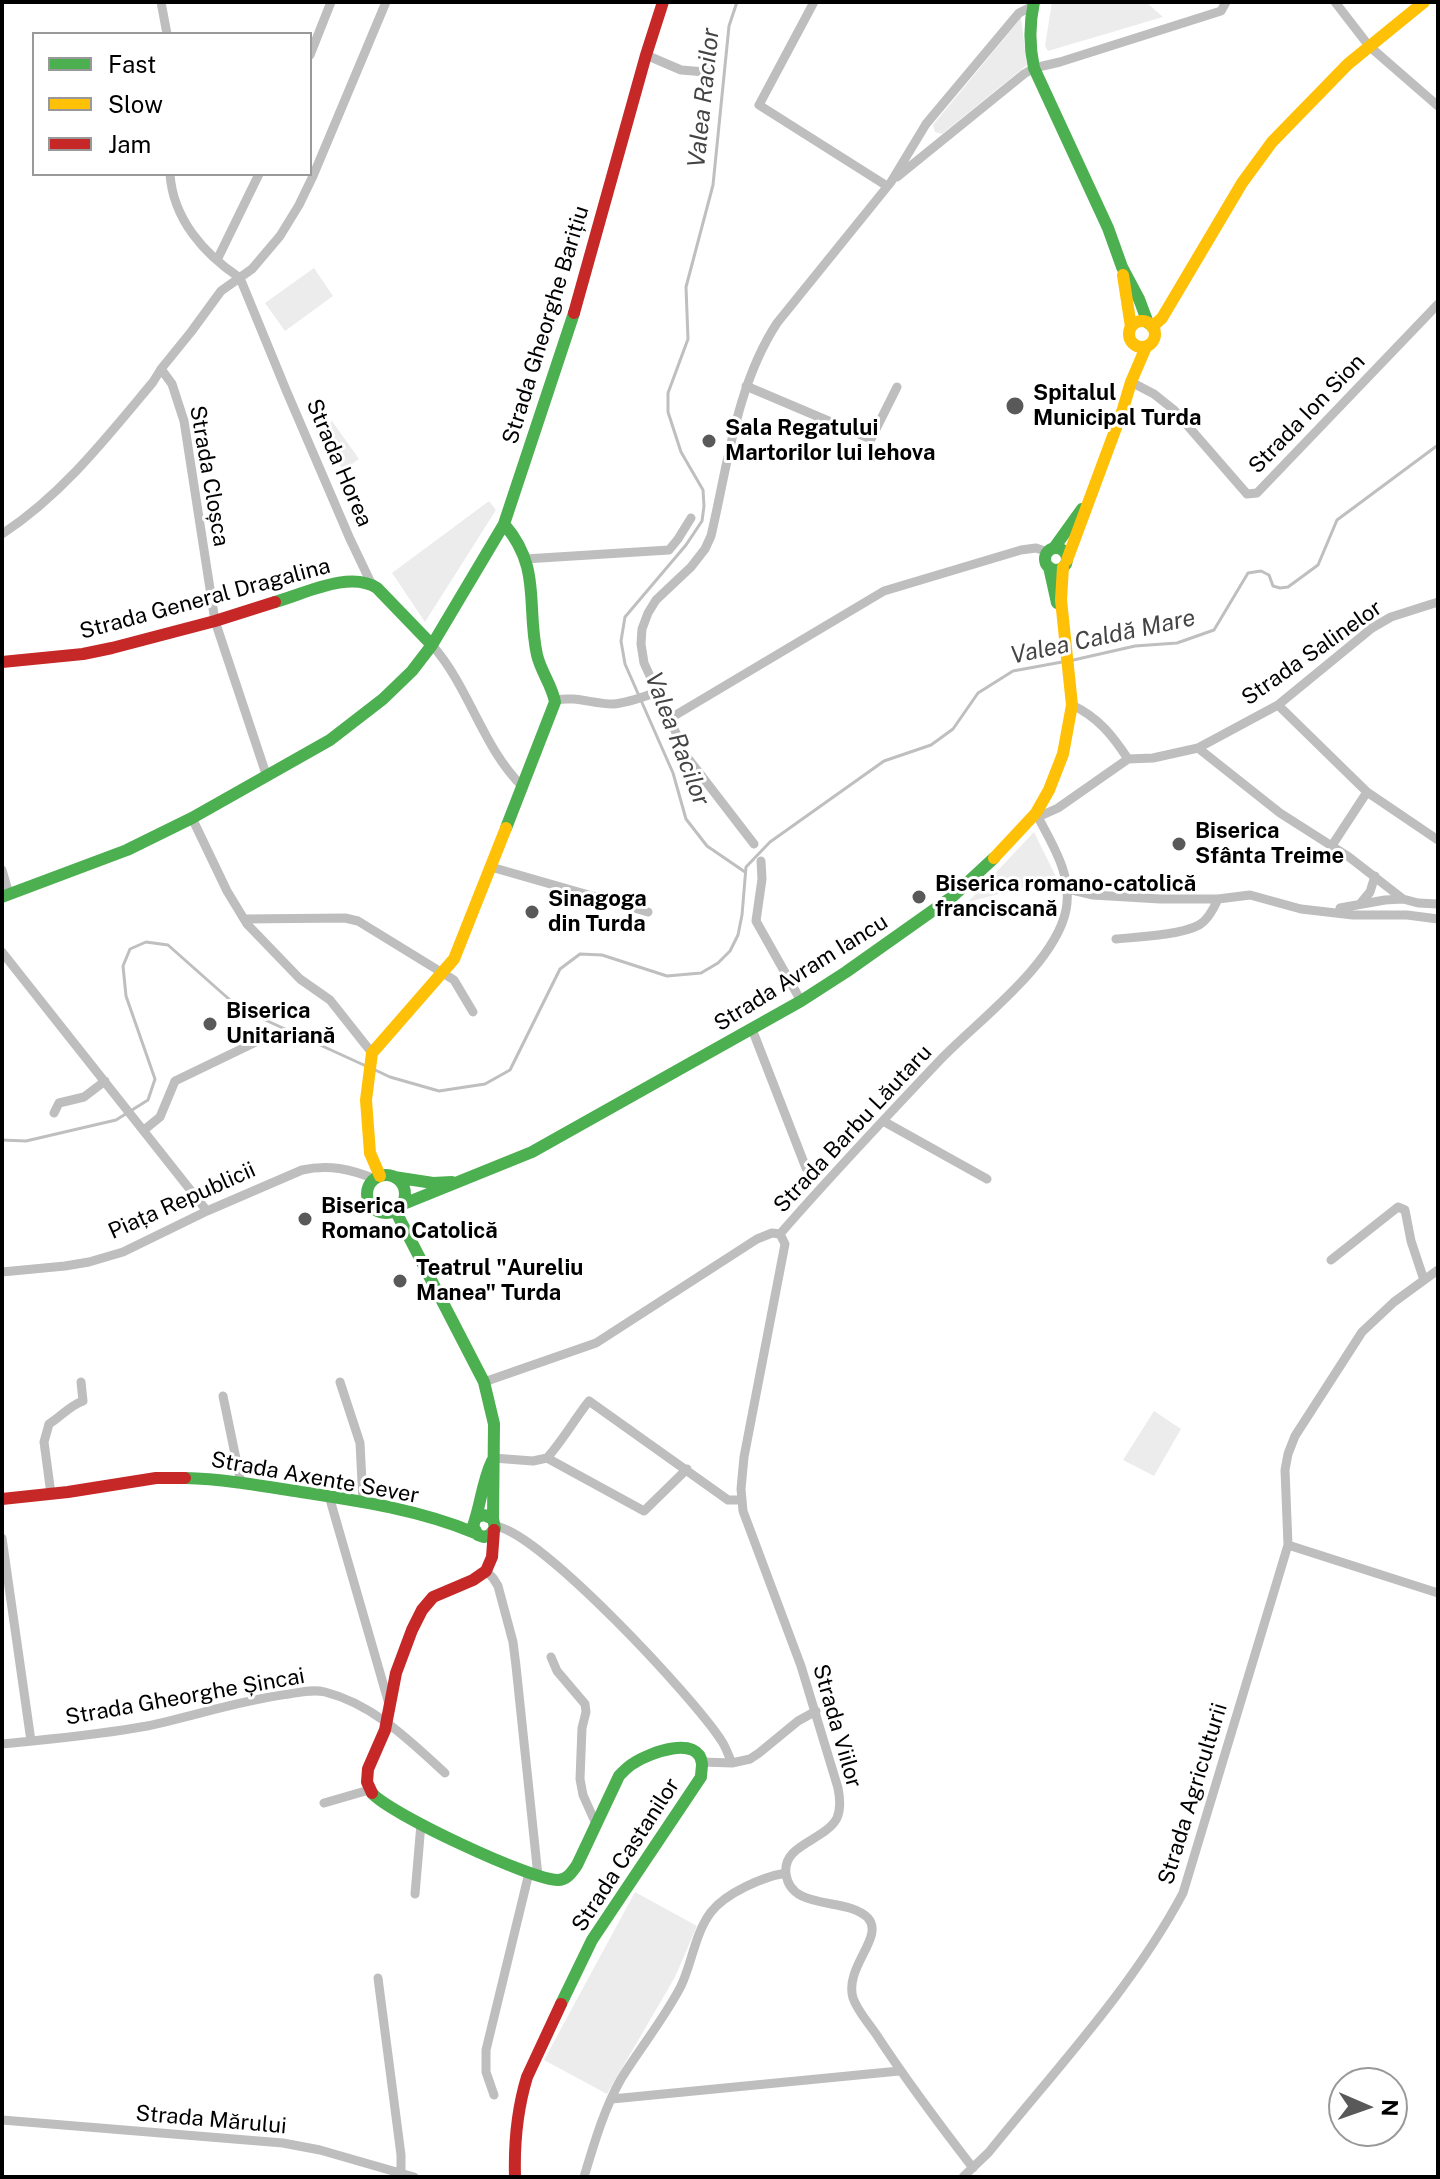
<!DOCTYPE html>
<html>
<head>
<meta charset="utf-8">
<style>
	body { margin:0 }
	#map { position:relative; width:1440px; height:2179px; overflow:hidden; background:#fff; font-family:"Public Sans",sans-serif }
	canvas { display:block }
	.frame { position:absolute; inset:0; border:4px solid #000; pointer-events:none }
	.legend { position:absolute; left:32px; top:32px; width:280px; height:144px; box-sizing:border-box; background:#fff; border:2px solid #999; margin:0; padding:10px 14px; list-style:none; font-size:24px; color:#000 }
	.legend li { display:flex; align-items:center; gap:16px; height:40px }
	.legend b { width:40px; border:2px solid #999 }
	.north { position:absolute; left:1328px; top:2067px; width:80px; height:80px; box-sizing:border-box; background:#fff; border:2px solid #999; border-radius:50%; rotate:92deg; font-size:22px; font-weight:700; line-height:32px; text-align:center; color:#000 }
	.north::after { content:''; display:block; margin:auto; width:28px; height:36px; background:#595959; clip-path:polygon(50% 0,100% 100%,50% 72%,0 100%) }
</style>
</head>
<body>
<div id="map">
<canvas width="1440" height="2179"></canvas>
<div class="frame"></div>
<ul class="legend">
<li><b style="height:10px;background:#4caf50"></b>Fast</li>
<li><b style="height:10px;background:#ffc107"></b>Slow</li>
<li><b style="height:10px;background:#c62828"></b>Jam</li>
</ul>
<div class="north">N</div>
</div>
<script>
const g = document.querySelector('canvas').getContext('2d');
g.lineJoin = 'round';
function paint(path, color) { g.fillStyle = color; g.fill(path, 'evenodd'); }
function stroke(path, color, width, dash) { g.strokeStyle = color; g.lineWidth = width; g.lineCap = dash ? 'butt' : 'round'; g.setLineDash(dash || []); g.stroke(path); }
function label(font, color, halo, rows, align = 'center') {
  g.font = font + ' "Public Sans",sans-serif'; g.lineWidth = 6; g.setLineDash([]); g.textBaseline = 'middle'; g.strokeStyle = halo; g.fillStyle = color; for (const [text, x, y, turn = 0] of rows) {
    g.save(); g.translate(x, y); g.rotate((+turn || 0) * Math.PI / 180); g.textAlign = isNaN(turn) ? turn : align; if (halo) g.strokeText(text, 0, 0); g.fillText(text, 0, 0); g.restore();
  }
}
paint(new Path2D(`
	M1052,2h94l17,15 -115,34 -3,-5z
	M1021,18l6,47 -85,69 -7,-2 -2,-7z
	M314,268l19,28 -48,35 -20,-28z
	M332,421l27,38 -16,11 -27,-38z
	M489,501l7,9 -71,112 -33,-49z
	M1034,832l23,47 -89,23z
	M1154,1411l27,18 -27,47 -31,-16z
	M635,1892l62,34 -22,51 -68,117 -63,-34z`), '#ececec');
stroke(new Path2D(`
	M737,2l-8,24 -16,159 -27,102 2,52 -20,54v19l13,40 22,38 1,16 -2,15 -16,24 -61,72 -4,24 4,23 48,109 13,46 21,27 38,26
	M1069,661l66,-15 42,-3 37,-13 34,-57 13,-2 8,4 4,11 7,2 8,-1 30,-22 19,-45 101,-75
	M373,1069l17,8 49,14 46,-7 25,-14 50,-101 20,-15 22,1 65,21 34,-3 17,-10 12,-12 8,-16 4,-20 4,-48 24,-25 114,-81 47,-16 22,-16 25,-36 35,-22 49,-9
	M2,1140l24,1 90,-21 32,-20 7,-21 -29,-83 -3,-30 7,-17 16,-7 22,3 71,63 127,58`), '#bfbfbf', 3);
stroke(new Path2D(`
	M161,2l6,32
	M814,2l-55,103 128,81
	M1335,2l34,44 69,60
	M310,55l21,-53
	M646,55l35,15 25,2
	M170,174c3,45 34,80 70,104
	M897,177l127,-103 10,-6 26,-6 161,-51 5,-9
	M217,260l42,-86
	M240,278l46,112 64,149 21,44
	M161,369l11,15 12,37 31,200 52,156
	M1131,382l23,12 20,16 73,84 10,-1 181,-189
	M746,386l125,53 26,-52
	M2,534c61,-40 105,-97 151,-152l8,-13 30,-37 30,-41 31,-22 28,-33 19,-31 14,-29 73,-174
	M525,559l144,-9 9,-11 13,-21
	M432,645c38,43 50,102 91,142
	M556,700c20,-4 37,4 57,4 15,-1 30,-7 44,-12
	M1072,705c26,12 41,31 56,54
	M1278,705l89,87 71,48
	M669,719l215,-128 137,-41 15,-2 12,4
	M1198,748l82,65 69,44 54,42 15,4 20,1
	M1038,817l20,-9 70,-49 25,-1 45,-10 80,-43 94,-77 19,-11 47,-15
	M192,818l35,73 20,33 53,55 30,21 42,53
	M754,844l-67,-87 -43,-94 -3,-19 1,-15 6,-16 8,-13 35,-33 14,-18 6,-13c17,-72 25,-150 66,-213l114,-141 35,-58 93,-111 14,-7
	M1331,847l36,-55
	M761,861l1,18 -6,42 45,80
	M491,867l157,45
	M2,870l7,24
	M1068,889l25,6 67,4h58l32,-4 51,14 52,6h54l31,4
	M1360,904l10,-12 5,-16
	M1340,908l45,-8 18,-1
	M244,919l101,-1 13,3 96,59 19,32
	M1116,939c22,-2 65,-4 83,-14 9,-5 15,-17 19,-26
	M2,952l205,259
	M752,1029l54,139
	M54,1113l5,-10 25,-6 21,-16
	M883,1121l104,58
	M144,1130l16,-13 15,-36 85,-41
	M780,1234l5,10 -41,213 -3,32 2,22 58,155 37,122c2,10 3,21 -1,30 -12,23 -55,26 -51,56 5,38 61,22 82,44 17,19 -24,49 -15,80 5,14 15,24 23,36 30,46 63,90 97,134
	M780,1234c52,-60 107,-118 162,-176 37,-38 113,-94 124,-148 7,-36 -15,-67 -30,-97
	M1331,1260l67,-53 7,3 6,31 13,39
	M2,1272l63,-6 24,-4 34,-10 84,-41 95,-41c27,-6 48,-1 73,9
	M340,1382l20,61 3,59
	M484,1382l112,-39 161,-104 15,-6 8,1
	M223,1396l18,87
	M493,1458l40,3 14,-3 97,53 43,-42
	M547,1458c16,-18 27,-38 42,-57l139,99h14
	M51,1494l-7,-52 5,-18c13,-8 20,-18 34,-23l-2,-19
	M329,1496l60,208
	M495,1526c45,6 198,171 226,214 5,7 7,15 11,23
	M2,1538l29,203
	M1288,1545l150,48
	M486,1571l7,7 5,8 15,56 3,24 22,210
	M551,1657l6,14 28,33 1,8 -4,16 -2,51 3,16 13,29
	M2,1744c48,-5 97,-9 145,-18 47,-10 94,-26 142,-32 12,-2 24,-5 36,-2 48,12 85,49 120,81
	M702,1762l30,1 18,-4 9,-6 39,-32 18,-10
	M324,1803l45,-13
	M415,1894l6,-70
	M378,1978l23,177v18
	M494,2095l-8,-23v-22l43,-177
	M612,2099l287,-28
	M2,2120l281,23 37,7 94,27
	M584,2177c10,-33 20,-68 37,-98 19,-31 43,-60 60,-93 11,-23 14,-53 30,-74 15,-19 51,-35 75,-39
	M963,2177l26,-25c67,-83 144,-165 194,-259l105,-348 -3,-75 3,-16 7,-18 67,-104 32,-30 44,-32`), '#bebebe', 9);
stroke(new Path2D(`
	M1034,2c-5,23 -5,43 0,66l74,160 14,39 17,32 9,24
	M504,524c38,44 22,81 33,131 4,17 15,30 18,47l-49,126
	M1054,548l28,-39
	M1045 559a11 11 0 1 1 22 0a11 11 0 1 1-22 0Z
	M1049,567l8,36
	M275,602c29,-8 75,-32 102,-14l55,57
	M2,897l125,-47 65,-32 138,-78 53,-41 29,-28 20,-26 72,-121 70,-211
	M367 1194a19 19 0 1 1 38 0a19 19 0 1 1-38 0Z
	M394,1177l39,6 19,-1
	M401,1205l131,-53 269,-151 45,-29 106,-75 42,-39
	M395,1210l89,172 10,42 -1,95
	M185,1478c39,1 78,8 116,14 59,9 119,18 174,41
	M477,1517l7,-2 9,4 2,9 -5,7 -6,2 -6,-2 -5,-9c8,-22 9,-44 19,-65
	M372,1793c16,20 161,88 186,87 9,0 14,-8 19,-15l42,-89c5,-5 9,-10 15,-13 15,-10 65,-29 68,1 0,4 -1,9 -1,13l-109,163 -31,64`), '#4caf50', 12);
stroke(new Path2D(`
	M1123,275l8,52
	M1129 334a13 13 0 1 1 26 0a13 13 0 1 1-26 0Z
	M1152,327l10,-9 80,-135 30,-41 76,-78 76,-62
	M1067,560l56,-151 8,-27 15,-35
	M994,858l42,-45 13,-23 14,-36 9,-49 -11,-105 2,-33
	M380,1176l-10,-23 -4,-53 6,-47 82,-94 52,-131`), '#ffc107', 12);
stroke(new Path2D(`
	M574,313l72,-258 17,-53
	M2,662l81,-8 29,-6 103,-27 60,-19
	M2,1499l66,-7 88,-14h29
	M372,1793l-5,-11 1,-13 17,-39 11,-57 16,-43 10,-20 11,-13 40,-17 13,-9 6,-14 2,-27
	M515,2177c-1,-34 2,-67 12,-100l34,-73`), '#c62828', 12);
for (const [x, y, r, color] of [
	[1015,406,10,"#595959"],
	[709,441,8,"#595959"],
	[1179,844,8,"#595959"],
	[919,897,8,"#595959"],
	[532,912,8,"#595959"],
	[210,1024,8,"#595959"],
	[305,1219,8,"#595959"],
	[400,1281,8,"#595959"]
]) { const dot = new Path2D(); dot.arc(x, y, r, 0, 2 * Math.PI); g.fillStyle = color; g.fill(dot); stroke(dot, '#fff', 3); }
label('22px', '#000', '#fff', [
	["Strada Gheorghe Barițiu",546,325,-73],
	["Strada Ion Sion",1307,414,-46],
	["Strada Horea",339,463,67],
	["Strada Cloșca",209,476,80],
	["Strada General Dragalina",205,599,-15],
	["Strada Salinelor",1312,653,-35],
	["Strada Avram Iancu",801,973,-32],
	["Strada Barbu Lăutaru",853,1129,-47],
	["Piața Republicii",182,1201,-24],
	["Strada Axente Sever",315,1478,10],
	["Strada Gheorghe Șincai",185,1697,-10],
	["Strada Viilor",837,1726,74],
	["Strada Agriculturii",1193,1794,-73],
	["Strada Castanilor",626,1855,-57],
	["Strada Mărului",211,2120,5]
]);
label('bold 22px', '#000', '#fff', [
	["Spitalul",1033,393],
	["Municipal Turda",1033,418],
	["Sala Regatului",725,428],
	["Martorilor lui Iehova",725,453],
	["Biserica",1195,831],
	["Sfânta Treime",1195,856],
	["Biserica romano-catolică",935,884],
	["franciscană",935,909],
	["Sinagoga",548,899],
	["din Turda",548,924],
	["Biserica",226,1011],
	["Unitariană",226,1036],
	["Biserica",321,1206],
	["Romano Catolică",321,1231],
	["Teatrul \"Aureliu",416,1268],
	["Manea\" Turda",416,1293]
], 'left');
label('italic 24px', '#444', '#fff', [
	["Valea Racilor",704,98,-84],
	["Valea Caldă Mare",1103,637,-12],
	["Valea Racilor",677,739,69]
]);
</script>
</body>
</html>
